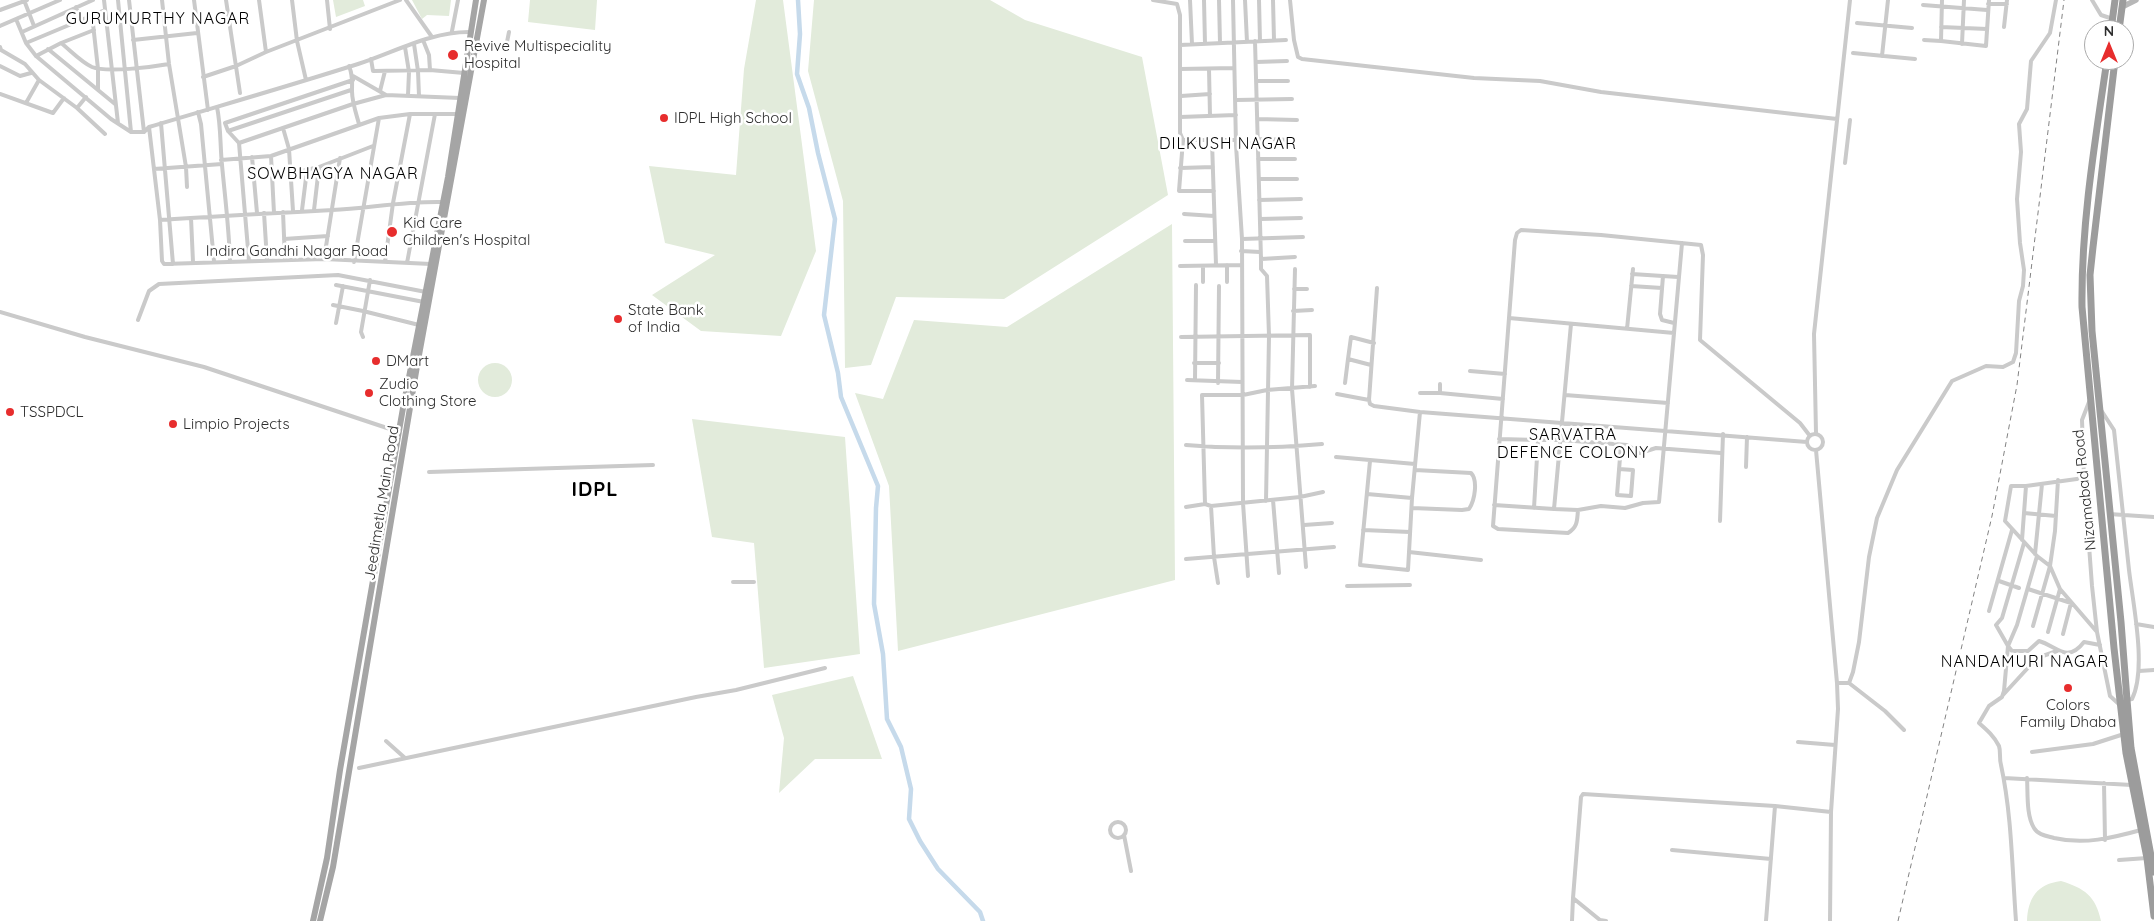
<!DOCTYPE html>
<html>
<head>
<meta charset="utf-8">
<style>
	body { margin:0 }
	#map { position:relative; width:2154px; height:921px; overflow:hidden; background:#fff; font-family:Quicksand,sans-serif }
	canvas { display:block }
	.north { position:absolute; left:2084px; top:20px; width:50px; height:50px; box-sizing:border-box; background:#fff; border:1px solid #ababab; border-radius:50%; rotate:0deg; font-size:14px; font-weight:700; line-height:20px; text-align:center; color:#2d2d2d }
	.north::after { content:''; display:block; margin:auto; width:18px; height:22px; background:#e72d2d; clip-path:polygon(50% 0,100% 100%,50% 72%,0 100%) }
</style>
</head>
<body>
<div id="map">
<canvas width="2154" height="921"></canvas>
<div class="north">N</div>
</div>
<script>
const g = document.querySelector('canvas').getContext('2d');
g.lineJoin = 'round';
function paint(path, color) { g.fillStyle = color; g.fill(path, 'evenodd'); }
function stroke(path, color, width, dash) { g.strokeStyle = color; g.lineWidth = width; g.lineCap = dash ? 'butt' : 'round'; g.setLineDash(dash || []); g.stroke(path); }
function label(font, color, halo, rows, align = 'center') {
  g.font = font + ' Quicksand,sans-serif'; g.lineWidth = 5; g.setLineDash([]); g.textBaseline = 'middle'; g.strokeStyle = halo; g.fillStyle = color; for (const [text, x, y, turn = 0] of rows) {
    g.save(); g.translate(x, y); g.rotate((+turn || 0) * Math.PI / 180); g.textAlign = isNaN(turn) ? turn : align; if (halo) g.strokeText(text, 0, 0); g.fillText(text, 0, 0); g.restore();
  }
}
paint(new Path2D(`
	M333,0h30l2,6 -29,11z
	M412,0h39l-2,16 -22,-1 -5,4z
	M530,0h67l-2,30 -67,-8z
	M756,0h27l33,251 -35,85 -80,-5 -49,-36 63,-40 -50,-12 -16,-77 87,9 8,-106z
	M814,0h176l35,20 117,37 26,138 -164,104 -108,-2 -25,68 -26,3 -2,-167 -35,-130z
	M1172,224l3,356 -277,71 -9,-165 -34,-93 28,6 31,-79 93,7z
	M478 380a17 17 0 1 1 34 0a17 17 0 1 1-34 0Z
	M692,419l153,18 15,217 -96,14 -10,-125 -42,-6z
	M853,676l29,83h-67l-36,34 5,-55 -12,-43z
	M2061,881c23,7 35,15 40,40h-74c1,-23 10,-37 34,-40z`), '#e2ebdb');
stroke(new Path2D(`
	M798,0l2,34 -3,40 12,34 9,45 17,66 -11,96 14,58 3,24 37,89 -2,22 -2,96 9,50 4,65 14,28 10,42 -2,30 11,22 18,28 42,43 3,9`), '#c6daeb', 4.5);
stroke(new Path2D(`
	M24,0l10,26
	M104,0l14,123
	M118,0l13,132
	M129,0l15,132
	M162,0l7,64 17,103 1,20
	M194,0l14,110
	M226,0l14,93
	M259,0l7,52
	M292,0l5,41 9,39
	M327,0l3,29
	M406,0l26,37
	M1153,0l24,4 3,11v30
	M1190,0l2,44
	M1204,0l1,44
	M1219,0l1,43
	M1233,0l3,145 6,94 1,264 5,73
	M1245,0l2,42
	M1259,0l1,41
	M1273,0l1,40
	M1290,0l4,40 4,17 4,2 172,19 66,3 61,11 236,27
	M1942,0l-1,41 45,5 3,-46
	M2092,0l9,15 12,4
	M1988,4h19
	M1923,5l64,5
	M76,7l5,13
	M0,10l27,-10
	M92,15l6,54v20
	M16,19l10,24 10,13 75,63 20,13h13l5,-5c70,-21 140,-41 209,-63 37,-12 74,-33 113,-32
	M1857,23l55,5
	M0,26l60,-26
	M1941,27l46,2
	M2004,27l3,-27
	M452,31l6,-31
	M22,32l71,-32
	M133,40l64,-7
	M423,40l6,15 1,15
	M1924,40l17,1
	M1255,41l6,218v10l6,7 2,60 -3,165
	M26,43l79,-33
	M61,43c9,7 20,19 31,24 15,6 60,0 77,-3
	M414,44l4,27 1,25
	M1962,44l2,-44
	M0,47l1,3 24,14 14,16 38,28 28,26
	M405,47l4,25 -1,23
	M506,47l3,-15
	M48,49l67,55
	M1853,53l62,6
	M36,56l25,-13 33,-13
	M1882,56l6,-56
	M371,59l2,12 57,-1 34,3
	M1256,62l31,-1
	M0,66l20,10 11,-3
	M349,66c4,10 3,15 3,25 0,11 4,22 7,33
	M1180,69l54,-1
	M1209,69l1,47
	M353,76l33,19 74,3
	M203,77l33,-11 30,-14 134,-52
	M1256,81h32
	M380,91l5,-20
	M0,94l53,19 11,-15
	M1181,96l29,-2
	M1236,100l56,-1
	M26,103l13,-23
	M217,107c4,19 3,38 5,58 3,32 7,63 8,96
	M77,108l9,-11
	M198,112l3,12 13,137
	M1180,117l56,-2
	M1257,119l40,1
	M161,123l12,141
	M225,123l3,8 11,12 10,118
	M225,123l128,-43
	M149,127l11,93 2,41 2,3 160,-5 107,5
	M283,128l6,21 4,62
	M228,131l123,-41
	M1257,139l37,1
	M1183,140l-4,51h35
	M1236,140h-53l-3,-7v-88l106,-5
	M1212,141l4,124
	M239,143l114,-39 33,-9
	M1236,145l21,-2
	M271,156l3,57
	M252,157l5,56
	M1258,159h37
	M221,160l50,-4 108,-38 31,-4h48
	M1845,163l5,-43
	M1180,168l33,-1
	M154,169l68,-5
	M290,174l29,-7 54,-21
	M1259,179h38
	M1259,200l42,-1
	M302,210l5,-40
	M314,210l5,-43
	M283,212l2,48
	M264,213l3,47
	M1184,214l30,2
	M191,218l2,44
	M1260,219l41,-1
	M160,220c57,-4 115,-7 172,-10 38,-2 72,-9 111,-8
	M284,239l44,-3
	M1242,239l61,-2
	M1185,241h30
	M1241,251l19,1
	M324,259l16,-101
	M1261,259l34,-2
	M354,262l25,-144
	M385,262l8,-59 17,-89
	M407,263l28,-149
	M1227,265v17
	M1180,266l61,-1
	M1203,266v16
	M1295,269l-3,120 14,178
	M1632,274l46,3
	M1663,276l-3,38 2,6 12,3
	M336,285l88,17
	M1631,286l31,2
	M1377,288l-8,112 1,4 4,2 46,6 387,30
	M1294,289h13
	M333,305l30,6 56,14
	M1293,311l19,-1
	M0,312l85,25 119,30 195,65
	M1509,318l165,15
	M138,320l11,-29 10,-7 179,-9 88,17
	M336,323l7,-37
	M1627,329l6,-60
	M363,337l-2,-5 9,-52
	M1181,337l129,-2v52
	M1194,363h25
	M1371,365l-23,-6 3,-22 23,6
	M1470,371l35,3
	M1187,380l55,2
	M1195,380l1,-95
	M1218,383l1,-97
	M1345,383l3,-24
	M1440,384v9l63,6
	M1420,393h20
	M1337,394l32,6
	M1565,395l103,8
	M2089,402l-7,18 2,58 8,108 5,46 13,64 11,10
	M2101,410l13,20c5,47 10,94 15,140 4,34 18,99 3,129l-5,1
	M1816,433l-2,-99 36,-334
	M1807 442a8 8 0 1 1 16 0a8 8 0 1 1-16 0Z
	M1499,439l39,1
	M1186,445c45,4 91,3 136,-1
	M1816,450l21,233
	M1336,457l79,7
	M1370,461l-10,104 48,5 4,-72 8,-86
	M1746,467l1,-30
	M1619,469l14,1 -2,26 -14,-1 4,-50
	M429,472l224,-7
	M2084,478l-58,8h-15l-6,35 32,35 13,10 10,23 37,43
	M1367,494l45,4
	M1273,500l6,73
	M1205,504l-3,-109h41l24,-5 48,-4
	M1494,505l60,4 17,-185
	M1211,506l3,51 4,26
	M1186,507l19,-3 6,2 89,-9 23,-5
	M1412,508l50,2 7,-1c6,-9 9,-29 2,-36l-56,-3
	M1534,508l4,-68h23l66,5 13,8 16,-5 65,5
	M1554,509l24,1 23,-4 24,2 18,-5 16,-1 23,-259
	M1578,510c-1,10 0,17 -10,23l-70,-4 -5,-3 22,-286 2,-7 4,-3 80,5 100,10 2,10 -3,85 100,83 10,13
	M2024,513l32,3
	M2109,514l45,3
	M1720,521l3,-87
	M1304,525l28,-2
	M1363,530l47,2
	M2022,540l4,-54
	M1409,552l72,8
	M2035,554l7,-70
	M2037,556l-20,69 -9,21 4,5h16l11,-10c18,5 28,23 45,1l16,3
	M1186,559l148,-12
	M1999,581l20,7
	M733,582h21
	M1347,586l63,-1
	M2028,589l43,14 -8,31
	M1989,611l23,-81
	M2136,624l18,3
	M2033,626l17,-60 5,-35 3,-51
	M2048,632l12,-43
	M2139,671l15,-1
	M1849,683l36,28 19,19
	M2003,695l34,-37 20,-7
	M386,741l19,17
	M1798,742l37,3
	M2032,752l61,-8 31,-10
	M359,768l337,-71 40,-7 89,-22
	M2004,778l128,7
	M2027,778c1,15 -1,37 7,50 4,7 13,8 20,10 30,7 58,0 87,-8
	M2104,783l1,57
	M1775,806l56,6 -1,109
	M1831,812l7,-103 -1,-26h12l4,-11 6,-30 10,-85 8,-39 20,-48 55,-89 34,-15 17,1 10,-5 3,-9 3,-52 4,-15 1,-16 -4,-27 -3,-44 4,-47 -2,-28 8,-15 4,-48 19,-28 6,-33
	M1110 830a8 8 0 1 1 16 0a8 8 0 1 1-16 0Z
	M1124,835l7,36
	M1672,850l99,9
	M2119,860l28,-2
	M1573,898l8,-101 2,-3 192,12 -9,115
	M1572,921l1,-23 27,22 6,1
	M2016,921c-4,-52 -4,-105 -15,-156 -2,-7 0,-13 -2,-19 -5,-10 -12,-16 -20,-23l10,-17 13,-9 2,-6 4,-45 -12,-21 6,-7 22,-75`), '#cacaca', 4);
stroke(new Path2D(`
	M2122,7l14,-7`), '#b7b7b7', 5.5);
stroke(new Path2D(`
	M313,921l14,-63 13,-88 63,-362 45,-231 28,-177
	M320,921l13,-54 84,-501 67,-366`), '#a5a5a5', 6);
stroke(new Path2D(`
	M2111,30l4,-30
	M2119,30l4,-30
	M2107,60c-12,81 -26,165 -25,247l32,341 12,105 21,105 7,58
	M2115,60l-22,187 -3,28 2,56 29,291 6,78 4,48 23,124`), '#9c9c9c', 7);
stroke(new Path2D(`
	M1898,921l94,-405 25,-131 47,-385`), '#828282', 1, [5, 4]);
for (const [x, y, r, color] of [
	[453,55,6,"#e72d2d"],
	[664,118,5,"#e72d2d"],
	[392,232,6,"#e72d2d"],
	[618,319,5,"#e72d2d"],
	[376,361,5,"#e72d2d"],
	[369,393,5,"#e72d2d"],
	[10,412,5,"#e72d2d"],
	[173,424,5,"#e72d2d"],
	[2068,688,5,"#e72d2d"]
]) { const dot = new Path2D(); dot.arc(x, y, r, 0, 2 * Math.PI); g.fillStyle = color; g.fill(dot); stroke(dot, '#fff', 2); }
label('15px', '#2d2d2d', '#fff', [
	["Revive Multispeciality",464,46],
	["Hospital",464,63],
	["IDPL High School",674,118],
	["Kid Care",403,223],
	["Children's Hospital",403,240],
	["State Bank",628,310],
	["of India",628,327],
	["DMart",386,361],
	["Zudio",379,384],
	["Clothing Store",379,401],
	["TSSPDCL",20,412],
	["Limpio Projects",183,424],
	["Colors",2068,705,"center"],
	["Family Dhaba",2068,722,"center"]
], 'left');
label('15px', '#2d2d2d', '#fff', [
	["Indira Gandhi Nagar Road",297,251],
	["Nizamabad Road",2085,490,-96],
	["Jeedimetla Main Road",382,503,-81]
]);
g.letterSpacing = '1px';
label('16px', '#000', '#fff', [
	["GURUMURTHY NAGAR",158,19],
	["DILKUSH NAGAR",1228,144],
	["SOWBHAGYA NAGAR",333,174],
	["SARVATRA",1573,435],
	["DEFENCE COLONY",1573,453],
	["NANDAMURI NAGAR",2025,662]
]);
g.letterSpacing = '0px';
g.letterSpacing = '1px';
label('bold 20px', '#000', '#fff', [
	["IDPL",595,490]
]);
g.letterSpacing = '0px';
</script>
</body>
</html>
